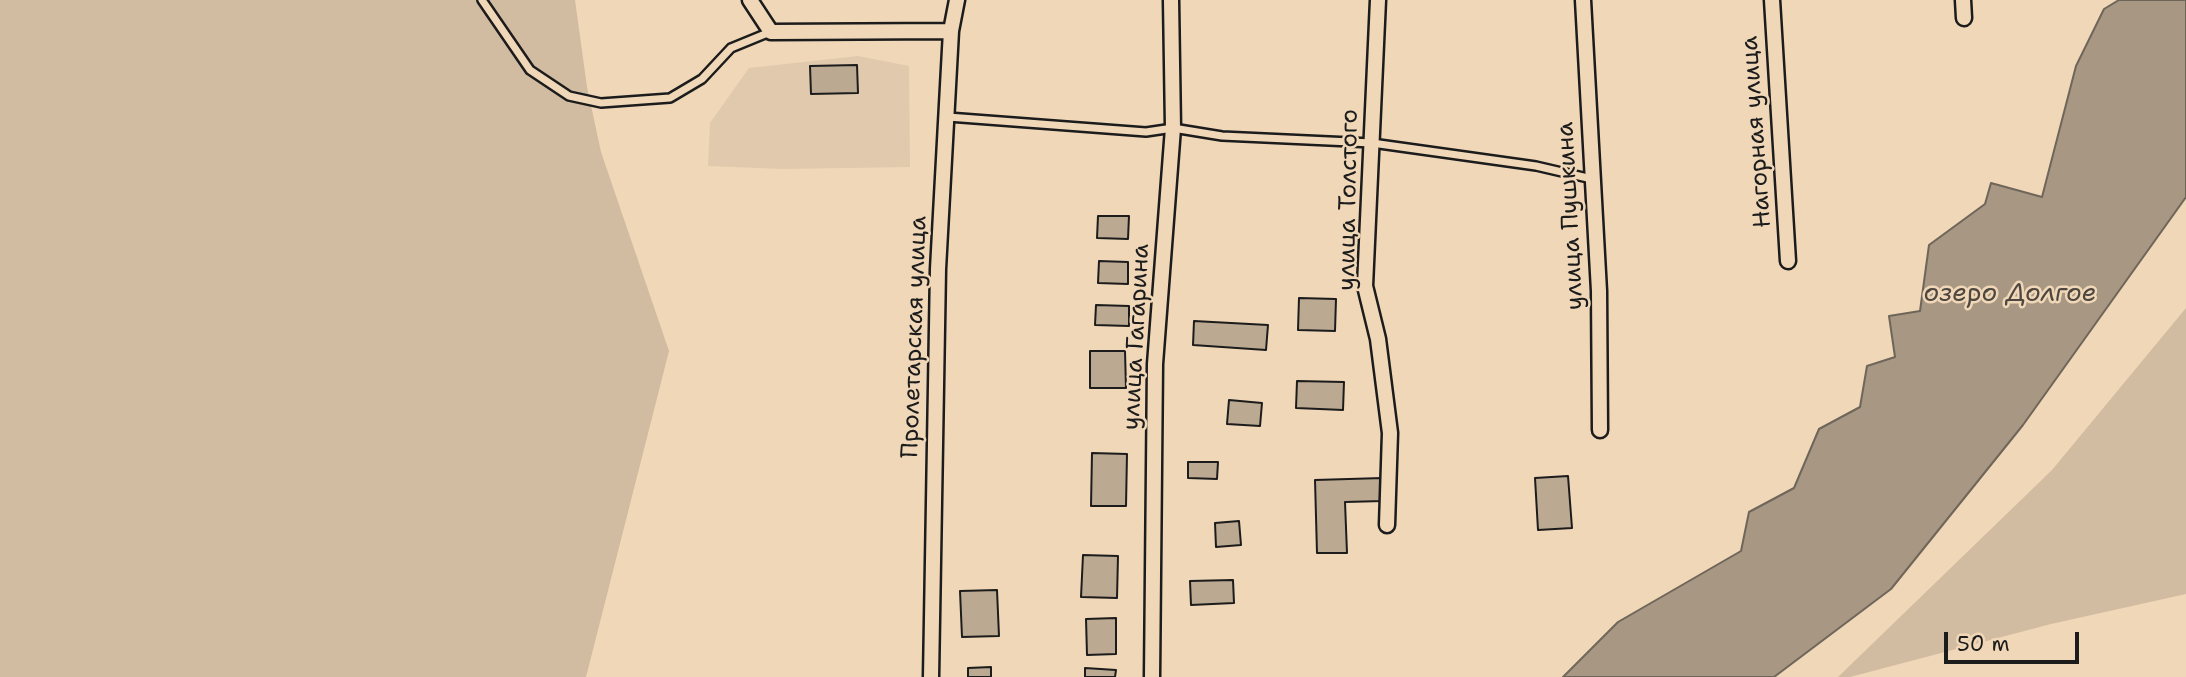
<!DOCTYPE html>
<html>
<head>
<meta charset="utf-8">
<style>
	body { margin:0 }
	#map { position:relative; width:2186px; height:677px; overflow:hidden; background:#f0d7b8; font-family:"Shantell Sans",sans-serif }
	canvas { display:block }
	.scale { position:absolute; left:1944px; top:632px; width:135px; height:32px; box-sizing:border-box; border:4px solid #1c1c1c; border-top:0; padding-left:9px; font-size:21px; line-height:24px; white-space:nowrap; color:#1c1c1c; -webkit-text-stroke:5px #f0d7b8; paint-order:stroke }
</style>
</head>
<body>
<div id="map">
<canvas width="2186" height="677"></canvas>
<div class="scale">50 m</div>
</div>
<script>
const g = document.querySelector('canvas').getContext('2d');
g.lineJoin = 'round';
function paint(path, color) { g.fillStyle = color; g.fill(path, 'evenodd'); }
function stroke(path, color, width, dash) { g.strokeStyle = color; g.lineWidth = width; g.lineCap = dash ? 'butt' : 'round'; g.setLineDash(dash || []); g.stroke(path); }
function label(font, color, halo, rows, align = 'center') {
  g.font = font + ' "Shantell Sans",sans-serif'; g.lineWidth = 5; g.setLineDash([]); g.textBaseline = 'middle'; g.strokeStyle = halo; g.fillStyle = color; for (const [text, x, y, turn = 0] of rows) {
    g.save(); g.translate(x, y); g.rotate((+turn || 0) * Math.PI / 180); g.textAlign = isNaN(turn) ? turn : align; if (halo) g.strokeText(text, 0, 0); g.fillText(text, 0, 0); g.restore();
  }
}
paint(new Path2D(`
	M858,56l51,10 1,101 -127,2 -75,-3 2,-43 39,-55z`), '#e0c9ad');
paint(new Path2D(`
	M0,0h575l12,87 14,65 68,199 -83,326h-586z
	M2186,308v286l-135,30 -201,53h-12l214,-207z`), '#d1bba1');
const water = new Path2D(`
	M2119,0h67v197l-163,228 -132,164 -117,88h-211l55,-55 123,-71 8,-39 45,-24 25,-59 41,-22 7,-41 28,-9 -6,-41 31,-5 9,-66 56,-41 6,-21 51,14 34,-131 28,-57z`);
paint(water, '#a79783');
stroke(water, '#6f665a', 2);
const building = new Path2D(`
	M857,65l1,28 -47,1 -1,-28z
	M1098,216h31l-1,23 -31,-1z
	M1099,261l29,1v22l-30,-1z
	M1299,298l37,1 -1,32 -37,-1z
	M1096,305l33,1v20l-34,-1z
	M1194,321l74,4 -2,25 -73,-5z
	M1090,351h35l1,37h-36z
	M1297,381l47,1 -1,28 -47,-2z
	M1229,400l33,3 -2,23 -33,-2z
	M1092,453l35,1 -1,52h-35z
	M1188,462h30l-1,17 -29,-1z
	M1568,476l4,52 -34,2 -3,-52z
	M1383,478v23l-38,1 2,51h-30l-2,-73z
	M1239,521l2,24 -25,2 -1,-24z
	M1083,555l35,1 -1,42 -36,-1z
	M1233,580l1,23 -43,2 -1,-24z
	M997,590l2,46 -37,1 -2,-46z
	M1116,618v36l-29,1 -1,-36z
	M991,667v10h-23v-9z
	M1085,668l31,2 -1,7h-30z`);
paint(building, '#bca992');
stroke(building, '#1c1c1c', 2);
const service = new Path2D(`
	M482,0l48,70 39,26 32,7 69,-5 32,-19 29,-31 39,-16
	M948,117l198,15 27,-4 49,8 150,7 164,23 56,13`);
const minor = new Path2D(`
	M750,0l21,32 180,-1
	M1378,0l-13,286 13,53 12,94 -3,92
	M1583,0l16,291 1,139
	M1772,0l16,261
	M1963,0l1,18
	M931,677l7,-408 13,-238 6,-31
	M1152,677l3,-313 18,-236 -2,-128`);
stroke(service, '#1c1c1c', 12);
stroke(minor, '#1c1c1c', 19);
stroke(service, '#f0d7b8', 7);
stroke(minor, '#f0d7b8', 14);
label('24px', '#1c1c1c', '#f0d7b8', [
	["Нагорная улица",1757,132,-94],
	["улица Толстого",1349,200,-89],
	["улица Пушкина",1571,216,-93],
	["Пролетарская улица",915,337,-88],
	["улица Гагарина",1137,337,-87]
]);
label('italic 26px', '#4d4740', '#f0d7b8', [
	["озеро Долгое",2010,294]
]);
</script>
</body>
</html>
